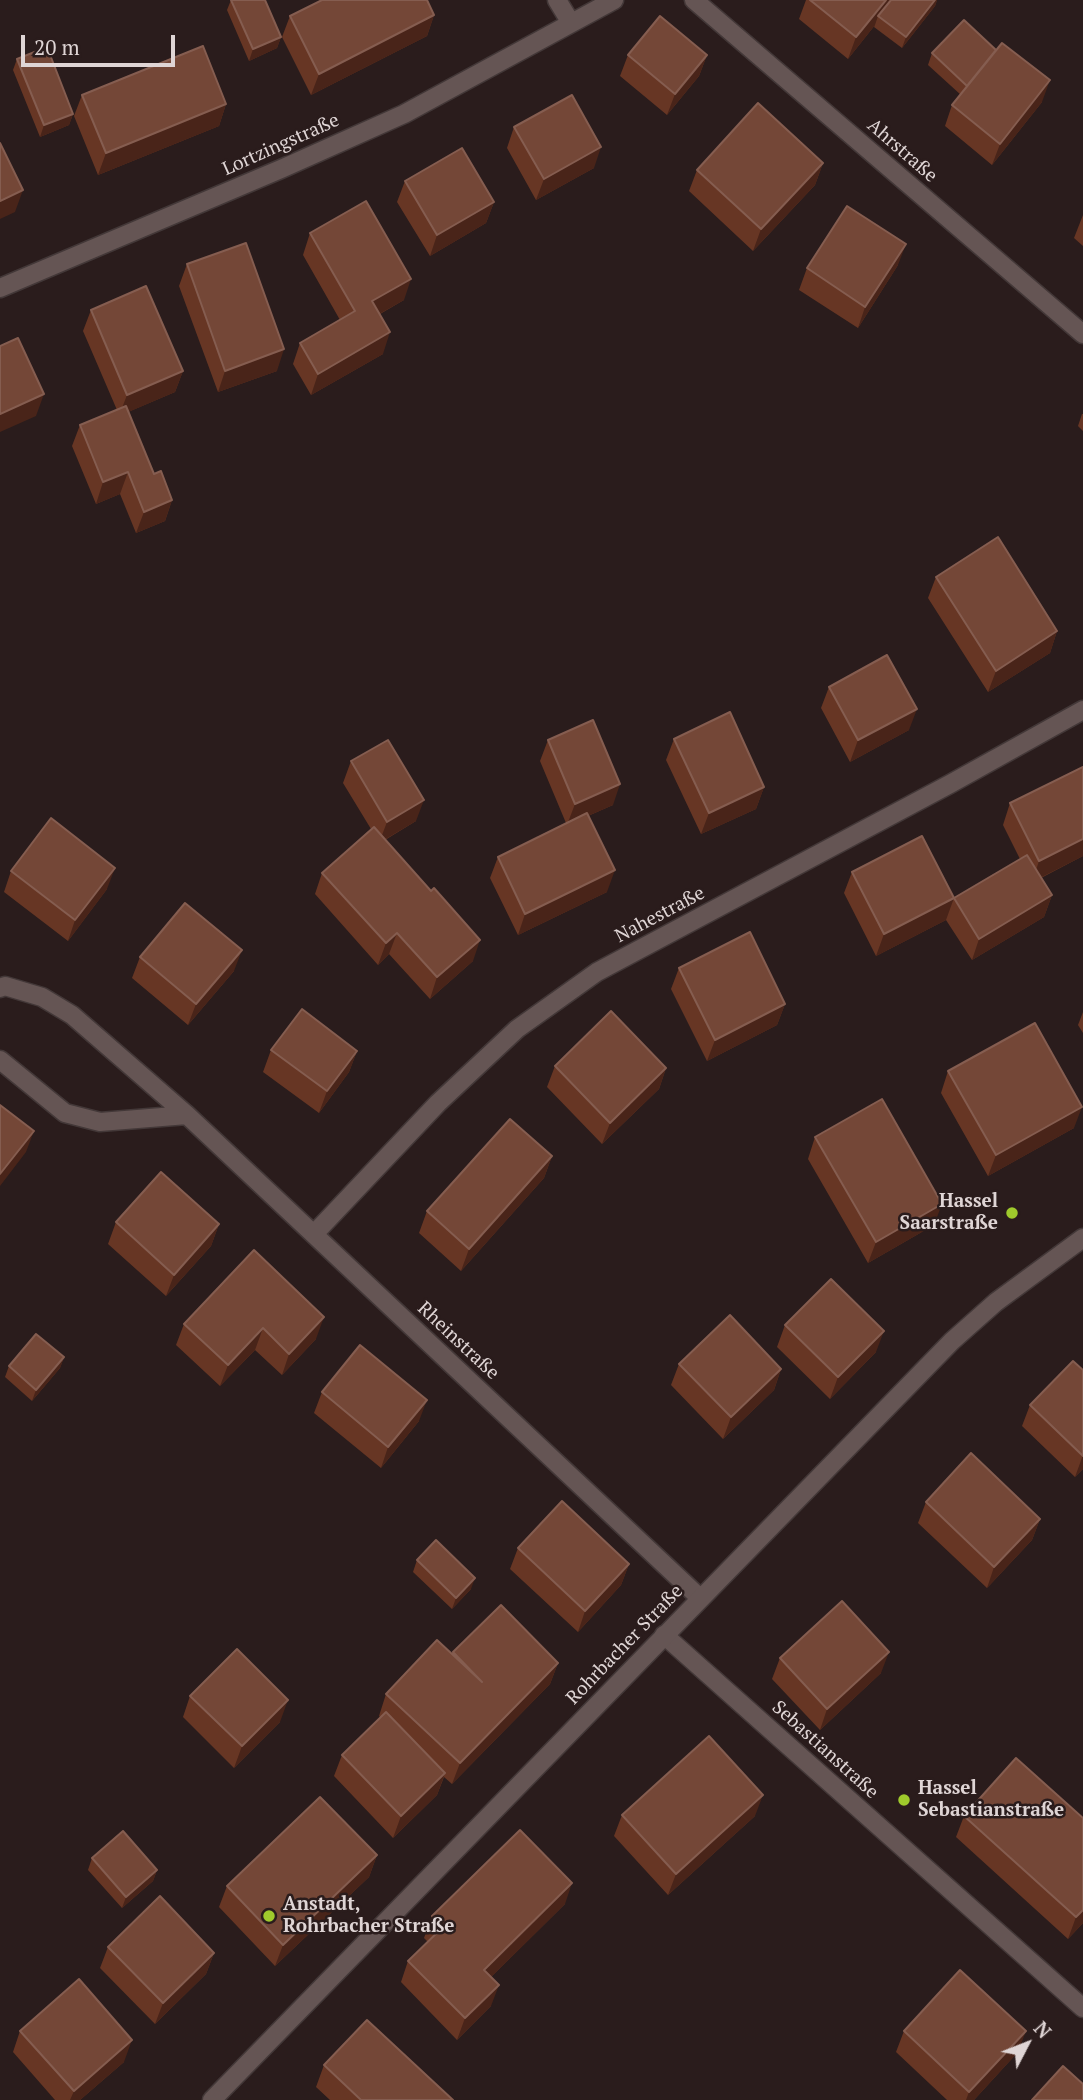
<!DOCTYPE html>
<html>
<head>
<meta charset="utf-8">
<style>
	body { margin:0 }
	#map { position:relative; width:1083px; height:2100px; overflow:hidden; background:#2a1c1c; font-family:"PT Serif",serif }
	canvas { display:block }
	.north { position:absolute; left:992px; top:2009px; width:70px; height:70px; -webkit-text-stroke:5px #2a1c1c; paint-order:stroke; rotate:48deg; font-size:19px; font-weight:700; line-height:28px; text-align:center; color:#dfd5d5 }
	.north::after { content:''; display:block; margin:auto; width:24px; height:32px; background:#dfd5d5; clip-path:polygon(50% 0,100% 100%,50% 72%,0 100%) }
	.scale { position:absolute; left:21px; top:35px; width:154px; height:32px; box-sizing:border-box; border:4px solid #dfd5d5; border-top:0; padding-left:9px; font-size:21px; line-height:24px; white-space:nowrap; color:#dfd5d5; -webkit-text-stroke:5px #2a1c1c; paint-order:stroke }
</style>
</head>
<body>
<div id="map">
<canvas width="1083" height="2100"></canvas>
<div class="north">N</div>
<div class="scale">20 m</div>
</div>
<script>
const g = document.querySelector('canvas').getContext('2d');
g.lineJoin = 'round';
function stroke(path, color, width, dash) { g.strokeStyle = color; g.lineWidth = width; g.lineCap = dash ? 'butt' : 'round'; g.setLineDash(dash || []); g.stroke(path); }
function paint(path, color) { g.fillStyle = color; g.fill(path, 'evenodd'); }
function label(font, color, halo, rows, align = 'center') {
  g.font = font + ' "PT Serif",serif'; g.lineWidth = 5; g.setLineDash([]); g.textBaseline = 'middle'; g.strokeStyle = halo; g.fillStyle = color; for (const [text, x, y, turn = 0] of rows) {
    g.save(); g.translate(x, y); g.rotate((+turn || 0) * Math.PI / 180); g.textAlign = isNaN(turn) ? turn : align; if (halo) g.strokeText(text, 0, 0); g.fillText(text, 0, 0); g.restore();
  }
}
const street = new Path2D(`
	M557,0l14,23
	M694,0l389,334
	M0,288l281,-119 123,-55 210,-114
	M0,988l5,-2 37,11 30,18 115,100 513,483
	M0,1060l65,53 35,9 87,-7
	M314,1234l124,-131 79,-74 80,-57 353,-188 133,-74
	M664,1635l419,373`);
const secondary = new Path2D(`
	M212,2100l740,-759 44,-39 87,-64`);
stroke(street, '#433838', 21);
stroke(secondary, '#433838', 21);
stroke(street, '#655554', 18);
stroke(secondary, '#655554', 18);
paint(new Path2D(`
	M231,0h34l16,37 -4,11 -28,13 -22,-51z
	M806,0h131l-2,6 -33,42 -28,-21 1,-2 -27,34 -49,-40z
	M434,15l-7,21 -116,59 -29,-58 8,-21z
	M932,53l110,49 -50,63 -47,-39 7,-21 9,-10 -33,-30z
	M628,55h79l-8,21 -32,39 -47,-39z
	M17,59l56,55 -4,11 -29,12 -27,-67z
	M82,95l144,9 -7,22 -121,49 -24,-59z
	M514,127l80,41 -58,32 -29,-52z
	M823,163l-8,22 -62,66 -64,-60 8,-21z
	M405,181l89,21 -8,21 -56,33 -33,-54z
	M1083,215v31l-9,-8z
	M310,233l94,67 -24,14 3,40 -72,41 -18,-31 7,-21 40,-23 -37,-65z
	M187,264l90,107 -59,21 -39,-106z
	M898,265l-40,63 -59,-38 8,-22z
	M91,310l92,61 -8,21 -47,20 26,62 18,26 -7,21 -29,12 -16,-39 -24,10 -24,-58 8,-21 37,-15 -34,-79z
	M1082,414h1v17l-5,-5z
	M936,577l121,54 -7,22 -62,39 -60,-94z
	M829,687l80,43 -59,32 -29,-54z
	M674,739l90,48 -8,22 -55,25 -35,-74z
	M548,740l65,65 -25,11 19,76 -89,43 -28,-57 8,-21 68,-34 -26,-62z
	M351,761l65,60 -31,19 88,121 -43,38 -41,-45 -11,11 -63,-71 7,-21 49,-44 -28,-46z
	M1083,768v88l-42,22 11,17 -8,22 -72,43 -26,-40 -70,36 -32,-63 8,-21 102,26 66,-39 -17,-34 7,-22z
	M11,871l96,18 -39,52 -64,-49z
	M140,957l94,14 -46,54 -56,-47z
	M679,968l106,36 -8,21 -70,36 -36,-72z
	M1083,1012v21l-5,-8z
	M271,1050l86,1 -8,21 -30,41 -56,-41z
	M555,1066l111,2 -7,21 -57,55 -55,-57z
	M948,1071l126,57 -86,48 -47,-83z
	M815,1137l119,88 -66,38 -60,-104z
	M552,1156l-8,22 -83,93 -42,-38 8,-22z
	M116,1222l103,2 -8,22 -45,50 -58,-52z
	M254,1250l62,89 -34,36 -27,-25 -35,36 -44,-41 8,-21z
	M785,1325l91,27 -46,47 -53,-52z
	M64,1357l-4,11 -28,33 -27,-24 4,-11z
	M679,1364l102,5 -7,21 -51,49 -52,-54z
	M1083,1370v99l-8,8 -53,-51 8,-21z
	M322,1392l97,29 -38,47 -67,-55z
	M926,1502l114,17 -8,21 -45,48 -69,-65z
	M518,1548l111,16 -8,21 -43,47 -68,-63z
	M417,1560l54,29 -19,20 -39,-37z
	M453,1652l105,11 -8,21 -98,100 -8,-7 -7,18 -44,43 -59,-62 8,-21 38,-38 -1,-1 7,-22 66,-40z
	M780,1658l101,15 -61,57 -48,-51z
	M190,1696l90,26 -46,46 -51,-51z
	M622,1815l133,1 -87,79 -54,-59z
	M964,1816l119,2v105l-15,16 -112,-102z
	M377,1855l-8,22 -94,89 -56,-59 8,-21z
	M92,1858l65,12 -4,11 -31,27 -34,-38z
	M565,1904l-74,73v29l-34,34 -56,-58 7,-21 20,-19 -4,-4 8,-22z
	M108,1947l106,6 -8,21 -51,50 -55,-56z
	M20,2031l104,31 -44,38h-25l-42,-48z
	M904,2031l114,21 -44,48h-27l-51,-48z
	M324,2065l129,35h-123l-14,-13z`), '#673624');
paint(new Path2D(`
	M886,0h9l-17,16 -3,9 -27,34 8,-22z
	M935,0h2l-2,6 -33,42 4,-11z
	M434,15l-7,21 -116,59 8,-21z
	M281,37l-4,11 -28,13 4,-12z
	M707,55l-8,21 -32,39 8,-21z
	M1050,80l-8,22 -50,63 8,-21z
	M226,104l-7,22 -121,49 8,-22z
	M73,114l-4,11 -29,12 4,-12z
	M601,147l-7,21 -58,32 8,-21z
	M823,163l-8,22 -62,66 8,-22z
	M23,190l-8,22 -15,7v-18z
	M494,202l-8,21 -56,33 7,-21z
	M906,244l-8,21 -40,63 7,-21z
	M411,279l-7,21 -39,22 7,-21z
	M390,332l-7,22 -72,41 7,-21z
	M284,349l-7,22 -59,21 7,-21z
	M183,371l-8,21 -56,24 8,-21z
	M44,394l-8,22 -36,16v-18z
	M128,472l-8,22 -24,10 7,-22z
	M172,500l-7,21 -29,12 8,-21z
	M1057,631l-7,22 -62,39 8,-21z
	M917,709l-8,21 -59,32 8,-22z
	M620,784l-7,21 -46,20 8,-21z
	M764,787l-8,22 -55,25 8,-21z
	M424,800l-8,21 -37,22 8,-21z
	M1083,839v17l-51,26 7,-21z
	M115,868l-8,21 -39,52 7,-21z
	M615,870l-8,22 -89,43 7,-21z
	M1052,895l-8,22 -72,43 7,-21z
	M954,898l-8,22 -70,36 8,-22z
	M397,933l-8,21 -11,11 8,-22z
	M480,940l-7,21 -43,38 7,-22z
	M242,950l-8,21 -46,54 8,-21z
	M785,1004l-8,21 -70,36 8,-21z
	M357,1051l-8,21 -30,41 8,-22z
	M666,1068l-7,21 -57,55 8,-21z
	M1082,1107l-8,21 -86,48 8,-21z
	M34,1131l-8,21 -26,34v-12z
	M552,1156l-8,22 -83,93 8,-22z
	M942,1204l-8,21 -66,38 8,-21z
	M219,1224l-8,22 -45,50 8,-21z
	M324,1317l-8,22 -34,36 7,-21z
	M263,1328l-8,22 -35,36 8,-21z
	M884,1331l-8,21 -46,47 8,-22z
	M64,1357l-4,11 -28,33 4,-11z
	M781,1369l-7,21 -51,49 8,-22z
	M427,1400l-8,21 -38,47 7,-21z
	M1083,1455v14l-8,8z
	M1040,1519l-8,21 -45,48 7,-21z
	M629,1564l-8,21 -43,47 7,-21z
	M475,1578l-4,11 -19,20 4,-11z
	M889,1652l-8,21 -61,57 7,-21z
	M558,1663l-8,21 -98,100 8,-21z
	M288,1700l-8,22 -46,46 8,-22z
	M445,1773l-8,22 -44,43 8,-22z
	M763,1795l-8,21 -87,79 8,-21z
	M377,1855l-8,22 -94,89 8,-21z
	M157,1870l-4,11 -31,27 4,-11z
	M572,1883l-7,21 -88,87 7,-21z
	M1083,1910v13l-15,16 8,-22z
	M214,1953l-8,21 -51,50 8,-21z
	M499,1985l-8,21 -34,34 8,-22z
	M1026,2031l-8,21 -44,48h-8l3,-8z
	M132,2040l-8,22 -44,38h-10l4,-9z`), '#492419');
const building = new Path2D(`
	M231,0h34l16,37 -28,12z
	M322,0h105l7,15 -115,59 -29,-58z
	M810,0h76l-30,37z
	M891,0h44l-29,37 -28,-21z
	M660,16l47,39 -32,39 -47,-39z
	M964,20l32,30 -29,36 -35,-33z
	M1002,43l48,37 -50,64 -48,-39z
	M203,46l23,58 -120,49 -24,-58z
	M47,47l26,67 -29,11 -27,-66z
	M572,95l29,52 -57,32 -30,-52z
	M758,103l65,60 -62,66 -64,-59z
	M0,143l23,47 -23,11z
	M462,148l32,54 -57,33 -32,-54z
	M366,201l45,78 -39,22 18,31 -72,42 -18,-31 55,-32 -45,-78z
	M847,206l59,38 -41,63 -58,-39z
	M246,243l38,106 -59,22 -38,-107z
	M146,286l37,85 -56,24 -36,-85z
	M18,338l26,56 -44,20v-68z
	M126,406l28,68 7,-3 11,29 -28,12 -16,-40 -25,10 -23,-57z
	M998,537l59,94 -61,40 -60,-94z
	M887,655l30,54 -59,31 -29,-53z
	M730,712l34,75 -55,26 -35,-74z
	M593,720l27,64 -45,20 -27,-64z
	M388,740l36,60 -37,22 -36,-61z
	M1083,767v72l-44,22 -29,-58z
	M587,813l28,57 -90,44 -27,-57z
	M51,818l64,50 -40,52 -64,-49z
	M374,827l57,64 3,-3 46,52 -43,37 -40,-44 -11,10 -64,-70z
	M922,836l32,62 73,-43 25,40 -73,44 -25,-41 -70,36 -32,-62z
	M185,903l57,47 -46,54 -56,-47z
	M750,932l35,72 -70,36 -36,-72z
	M302,1009l55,42 -30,40 -56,-41z
	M611,1011l55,57 -56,55 -55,-57z
	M1035,1023l47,84 -86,48 -48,-84z
	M882,1099l60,105 -66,38 -61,-105z
	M0,1105l34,26 -34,43z
	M510,1119l42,37 -83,93 -42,-38z
	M161,1172l58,52 -45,51 -58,-53z
	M254,1250l70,67 -35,37 -26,-26 -35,37 -44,-41z
	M831,1279l53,52 -46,46 -53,-52z
	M730,1315l51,54 -50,48 -52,-53z
	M36,1334l28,23 -28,33 -27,-24z
	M360,1345l67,55 -39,47 -66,-55z
	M1073,1361l10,9v86l-53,-51z
	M971,1453l69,66 -46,48 -68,-65z
	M562,1501l67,63 -44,47 -67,-63z
	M436,1540l39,38 -19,20 -39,-38z
	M842,1601l47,51 -62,57 -47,-51z
	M501,1605l57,58 -98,100 -74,-69 51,-54 45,42 -29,-30z
	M237,1649l51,51 -46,46 -52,-50z
	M386,1712l59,61 -44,43 -59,-61z
	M709,1736l54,59 -87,79 -54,-59z
	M1016,1758l67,60v92l-7,7 -112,-101z
	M320,1797l57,58 -94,90 -56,-59z
	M520,1830l52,53 -88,87 15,15 -34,33 -57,-57 35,-34 -11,-11z
	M123,1831l34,39 -31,27 -34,-39z
	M160,1896l54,57 -51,50 -55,-56z
	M960,1970l66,61 -57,61 -65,-61z
	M79,1979l53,61 -58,51 -54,-60z
	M367,2020l86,80h-92l-37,-35z
	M1063,2066l20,18v16h-51z`);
paint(building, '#744737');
stroke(building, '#855d50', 2);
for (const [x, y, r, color] of [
	[1012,1213,7,"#9fca2c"],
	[904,1800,7,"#9fca2c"],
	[269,1916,7,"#9fca2c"]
]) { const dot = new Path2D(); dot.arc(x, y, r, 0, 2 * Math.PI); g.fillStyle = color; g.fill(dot); stroke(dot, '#2a1c1c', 2.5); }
label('19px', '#dfd5d5', '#2a1c1c', [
	["Lortzingstraße",281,145,-24],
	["Ahrstraße",902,151,41],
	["Nahestraße",660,915,-28],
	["Rheinstraße",458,1341,43],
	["Rohrbacher Straße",625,1645,-46],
	["Sebastianstraße",825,1750,42]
]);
label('bold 19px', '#dfd5d5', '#2a1c1c', [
	["Hassel",998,1202,"right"],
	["Saarstraße",998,1224,"right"],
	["Hassel",918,1789],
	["Sebastianstraße",918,1811],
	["Anstadt,",283,1905],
	["Rohrbacher Straße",283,1927]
], 'left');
</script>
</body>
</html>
